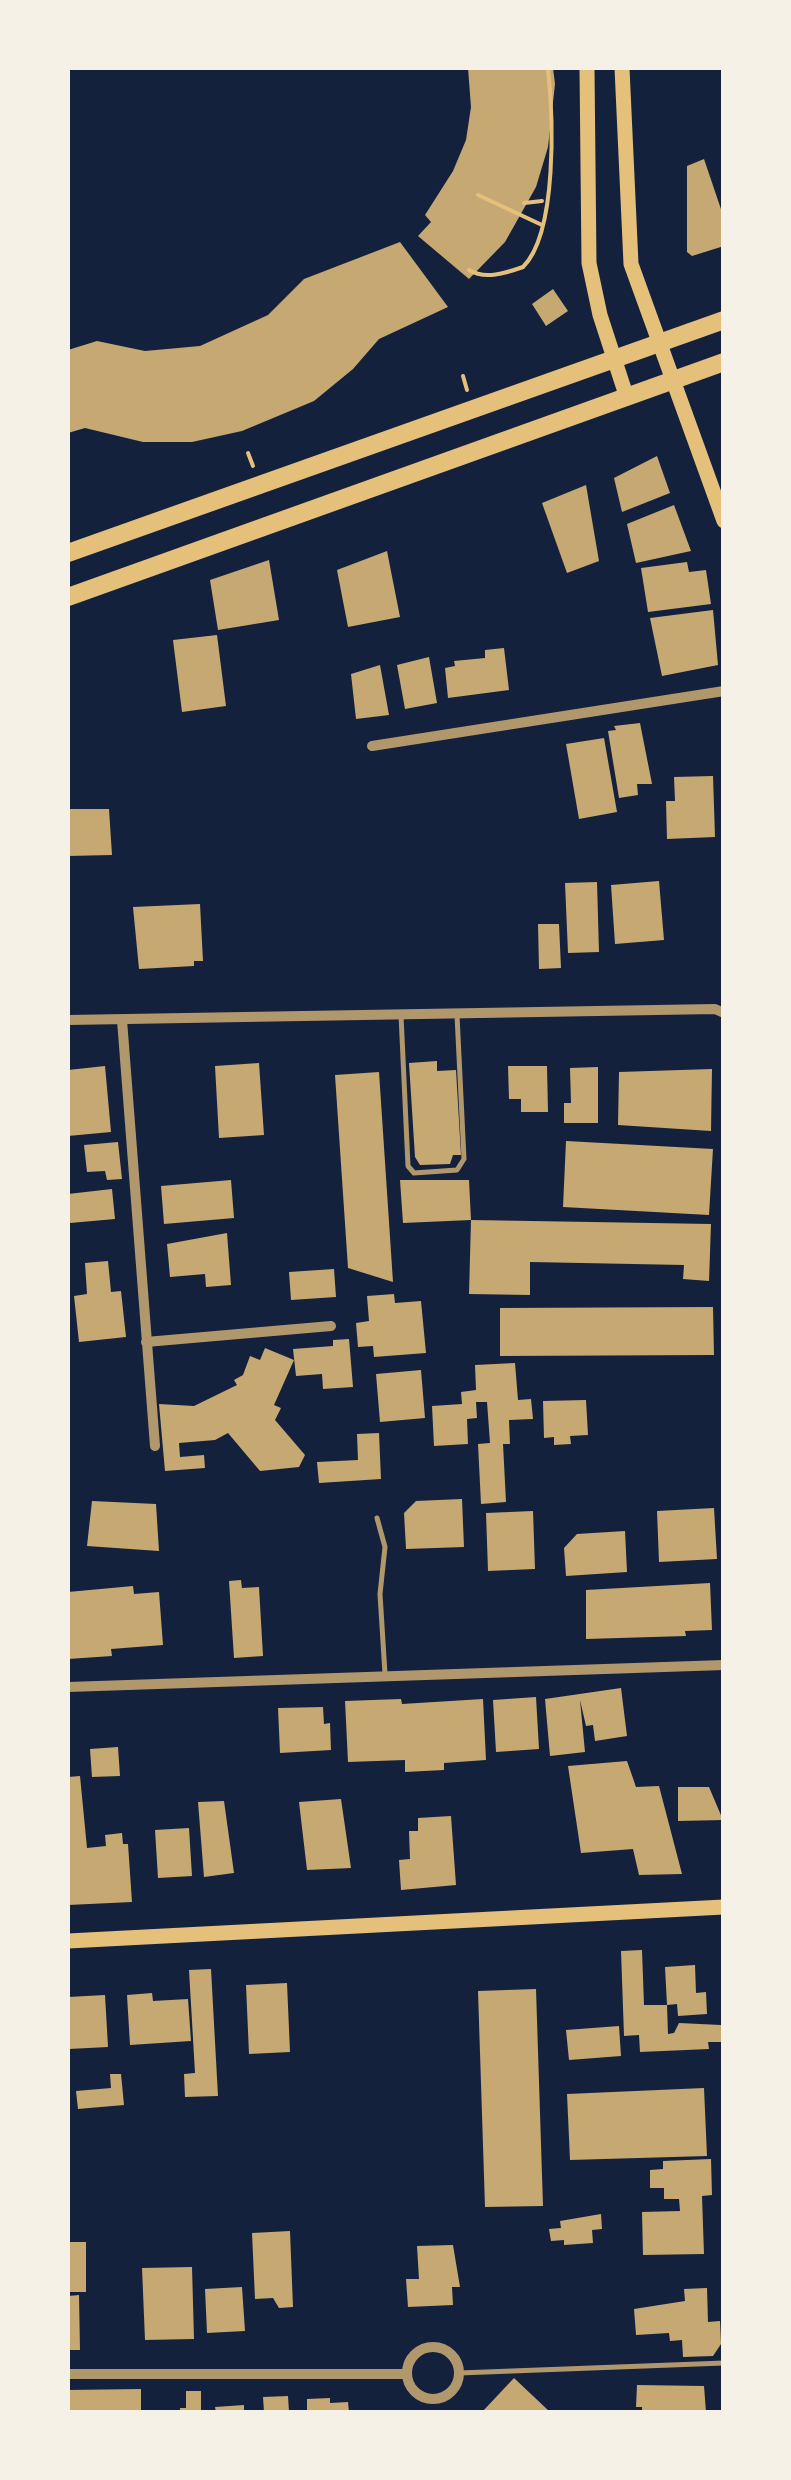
<!DOCTYPE html>
<html>
<head>
<meta charset="utf-8">
<style>
	body { margin:0 }
	#map { position:relative; width:791px; height:2480px; overflow:hidden; background:#14213d; font-family:"Times New Roman",serif }
	canvas { display:block }
	.frame { position:absolute; inset:0; border:70px solid #f6f1e7; pointer-events:none }
</style>
</head>
<body>
<div id="map">
<canvas width="791" height="2480"></canvas>
<div class="frame"></div>
</div>
<script>
const g = document.querySelector('canvas').getContext('2d');
g.lineJoin = 'round';
function paint(path, color) { g.fillStyle = color; g.fill(path, 'evenodd'); }
function stroke(path, color, width, dash) { g.strokeStyle = color; g.lineWidth = width; g.lineCap = dash ? 'butt' : 'round'; g.setLineDash(dash || []); g.stroke(path); }
paint(new Path2D(`
	M468,68h85l2,16 -7,63 -12,40 -31,55 -36,37 -51,-43 13,-14 -6,-7 28,-44 13,-31 5,-33z
	M704,159l20,59v28l-32,10 -5,-4v-86z
	M400,242l48,65 -69,32 -26,30 -39,32 -72,30 -50,11h-49l-58,-14 -17,5v-83l29,-9 48,10 55,-5 68,-31 36,-36z
	M553,289l15,22 -22,15 -14,-22z
	M657,456l13,37 -48,19 -8,-34z
	M586,485l13,76 -32,12 -25,-70z
	M674,505l17,46 -55,12 -9,-39z
	M387,551l13,66 -52,10 -11,-57z
	M269,560l10,60 -61,10 -8,-50z
	M687,562l2,10 17,-2 5,34 -63,8 -7,-44z
	M713,610l5,55 -56,11 -12,-58z
	M217,635l9,71 -44,6 -9,-72z
	M504,648l5,42 -61,8 -3,-30 10,-2 -1,-5 31,-3v-8z
	M429,657l8,46 -32,6 -8,-44z
	M380,665l9,50 -33,4 -5,-45z
	M640,723l12,61h-15l1,11 -19,3 -11,-67 8,-1 -2,-4z
	M604,738l13,74 -38,7 -13,-75z
	M713,776l2,61 -48,2 -1,-38h9l-1,-24z
	M68,809h41l3,46 -44,1z
	M659,881l5,59 -49,4 -4,-59z
	M597,882l2,70 -31,1 -3,-70z
	M200,904l3,57h-9v5l-55,3 -6,-62z
	M538,924h21l2,44 -22,1z
	M437,1061v10l19,-1 5,85h-8l-3,9 -30,1 -5,-8 -6,-94z
	M259,1063l5,72 -45,3 -4,-72z
	M105,1066l6,66 -43,4v-66z
	M508,1066h39l1,46h-27v-13h-12z
	M598,1067v56h-34v-20h7l-1,-35z
	M712,1069l-1,62 -93,-6 1,-53z
	M379,1072l14,210 -45,-14 -13,-193z
	M566,1141l147,8 -4,66 -146,-8z
	M118,1142l4,37 -15,1 -2,-9 -18,1 -3,-27z
	M231,1180l3,38 -70,6 -3,-38z
	M400,1180h69l2,40 -68,3z
	M112,1189l3,30 -45,4 -2,-29z
	M471,1220l240,4 -2,57 -26,-2 1,-14 -154,-3v33l-61,-1z
	M227,1233l4,52 -25,2 -1,-13 -35,3 -3,-33z
	M108,1261l3,31 10,-1 5,46 -47,5 -5,-46 13,-2 -2,-31z
	M334,1269l2,28 -45,3 -2,-28z
	M394,1294l1,9 26,-2 5,52 -52,4 -1,-11 -15,1 -2,-24 13,-2 -2,-25z
	M713,1307l1,48 -214,1v-48z
	M349,1339l4,48 -30,2 -1,-15 -26,2 -3,-27 40,-3v-6z
	M265,1348l29,12 -20,45 7,3 -6,12 30,35 -6,12 -39,4 -32,-38 -13,7 -36,3 1,14 24,-2 1,13 -40,3 -6,-67 35,2 43,-21 -3,-5 9,-5 7,-19 10,4z
	M515,1363l3,37 13,-1 2,20 -24,1 1,24h-7l3,58 -25,2 -3,-60 12,-1 -3,-41h-11l1,16 -10,1 1,25 -34,2 -2,-40 30,-2 -1,-12 15,-2 -1,-25z
	M421,1370l4,48 -45,4 -4,-48z
	M586,1400l2,35 -18,1 1,8 -17,1v-8l-10,1 -1,-37z
	M379,1433l2,46 -62,4 -2,-21 41,-2 -1,-26z
	M462,1499l2,48 -58,2 -2,-36 12,-12z
	M92,1501l64,3 3,47 -72,-5z
	M714,1508l3,51 -58,3 -2,-51z
	M533,1511l2,58 -47,2 -2,-58z
	M625,1531l2,41 -61,4 -2,-28 13,-14z
	M241,1580l1,8 17,-1 4,69 -29,2 -5,-77z
	M710,1583l2,47 -27,1 1,5 -100,3v-49z
	M133,1586l1,8 25,-2 4,53 -52,4 1,7 -44,3v-67z
	M621,1688l6,48 -32,5 -2,-16 -7,1 -6,-26 5,52 -35,4 -5,-57z
	M536,1697l3,52 -43,3 -3,-52z
	M401,1699l1,5 81,-5 3,61 -42,3v7l-39,2v-12l-57,2 -3,-61z
	M323,1707l1,17 6,-1 1,27 -51,3 -2,-45z
	M118,1747l2,29 -28,1 -2,-28z
	M627,1761l9,26 23,-1 23,88 -43,1 -6,-26 -52,4 -13,-87z
	M80,1776l7,72 19,-2 -1,-11 17,-2 1,11h5l4,58 -64,3v-128z
	M678,1787h31l14,33 -45,1z
	M341,1799l10,69 -44,2 -8,-68z
	M224,1801l10,72 -30,4 -6,-75z
	M451,1816l5,69 -55,5 -2,-30 11,-1 -1,-28h9v-13z
	M189,1828l3,48 -34,2 -3,-48z
	M642,1950l2,55h23l1,29 6,-1 5,-10 42,2 1,17h-14l1,7 -69,3 -1,-17 -15,1 -3,-85z
	M695,1965l1,28 10,-1 1,22 -29,2 -1,-12 -10,1 -2,-38z
	M211,1969l7,127 -33,1 -1,-23 11,-1 -6,-103z
	M287,1983l3,69 -41,2 -3,-69z
	M536,1989l7,217 -58,1 -7,-216z
	M152,1993l1,8 35,-2 3,42 -61,4 -3,-50z
	M105,1995l3,52 -39,2 -1,-52z
	M619,2026l2,30 -52,4 -3,-30z
	M110,2074h11l3,31 -46,4 -2,-18 35,-3z
	M704,2088l3,68 -137,4 -3,-66z
	M711,2159l1,36 -10,1 2,58 -61,1 -1,-43 38,-1 -1,-12h-15v-11h-14v-18l13,-1v-8z
	M601,2214l1,15 -10,1 1,13 -29,2v-5l-13,1 -2,-12 12,-1 -1,-7z
	M290,2231l3,76 -14,1 -6,-10 -18,1 -3,-66z
	M68,2242h18v50h-18z
	M453,2245l7,42h-8l1,18 -45,2 -2,-28h13l-2,-33z
	M192,2267l2,72 -49,1 -3,-72z
	M242,2287l3,44 -38,2 -2,-44z
	M707,2288l1,34 12,-1 1,23 -8,12 -30,1 -1,-17 -12,1 -1,-8 -33,2 -2,-26 51,-8 -1,-12z
	M79,2295l1,55h-12v-54z
	M514,2378l36,34h-68z
	M637,2385l67,1 2,26h-64v-5h-6z
	M141,2389v23h-73v-22z
	M186,2391h15v21h-21v-4h6z
	M288,2396l1,16h-25l-1,-15z
	M330,2398v5l18,-1 1,10h-42v-13z
	M244,2405v7h-28l-1,-5z`), '#c6a872');
stroke(new Path2D(`
	M478,195l64,30
	M524,203l18,-2
	M469,270c16,10 37,3 54,-3 35,-35 30,-152 25,-199
	M463,376l4,14
	M248,453l5,13`), '#e5c07b', 4);
stroke(new Path2D(`
	M401,1015l7,151 6,7 43,-3 7,-11 -7,-144
	M377,1518l8,29 -5,47 5,80
	M459,2373l265,-10`), '#b1986c', 5);
stroke(new Path2D(`
	M372,746l352,-55
	M68,1020l647,-11 9,4
	M122,1020l33,426
	M146,1342l185,-16
	M68,1687l656,-22
	M407 2373a26 26 0 1 1 52 0a26 26 0 1 1-52 0Z
	M68,2374h338`), '#b1986c', 10);
stroke(new Path2D(`
	M587,68l2,195 11,52 27,83
	M622,68l9,196 93,257
	M68,1941l656,-34`), '#e5c07b', 15);
stroke(new Path2D(`
	M68,553l656,-233
	M68,597l656,-235`), '#e5c07b', 18);
</script>
</body>
</html>
